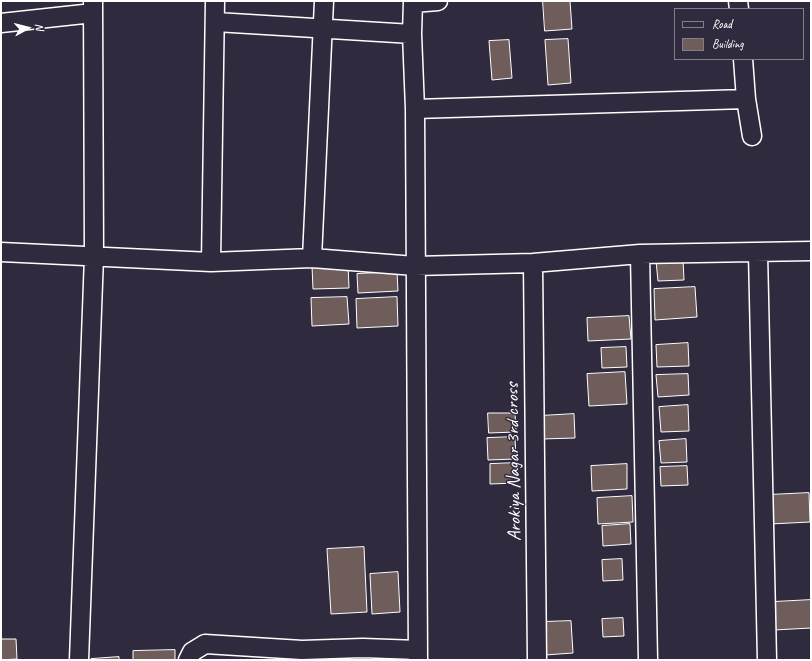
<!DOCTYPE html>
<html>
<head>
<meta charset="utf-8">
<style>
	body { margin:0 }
	#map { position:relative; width:812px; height:661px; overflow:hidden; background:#2f2a3d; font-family:Caveat,sans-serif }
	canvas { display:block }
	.frame { position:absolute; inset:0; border:2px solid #fff; pointer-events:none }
	.legend { position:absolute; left:674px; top:8px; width:130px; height:52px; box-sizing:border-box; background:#2f2a3d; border:1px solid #827f8b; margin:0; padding:5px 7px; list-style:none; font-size:12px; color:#fff }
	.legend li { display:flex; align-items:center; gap:8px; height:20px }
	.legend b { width:20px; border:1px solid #827f8b }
	.north { position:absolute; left:8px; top:8px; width:40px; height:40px; -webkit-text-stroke:3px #2f2a3d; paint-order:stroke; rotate:83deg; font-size:11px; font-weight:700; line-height:16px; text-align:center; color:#fff }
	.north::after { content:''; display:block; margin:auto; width:14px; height:18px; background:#fff; clip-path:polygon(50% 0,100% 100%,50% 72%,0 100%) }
</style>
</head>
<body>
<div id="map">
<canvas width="812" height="661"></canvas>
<div class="frame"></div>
<ul class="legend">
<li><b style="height:5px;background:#2f2a3d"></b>Road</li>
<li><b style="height:11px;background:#6f5d5c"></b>Building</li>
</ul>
<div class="north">N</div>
</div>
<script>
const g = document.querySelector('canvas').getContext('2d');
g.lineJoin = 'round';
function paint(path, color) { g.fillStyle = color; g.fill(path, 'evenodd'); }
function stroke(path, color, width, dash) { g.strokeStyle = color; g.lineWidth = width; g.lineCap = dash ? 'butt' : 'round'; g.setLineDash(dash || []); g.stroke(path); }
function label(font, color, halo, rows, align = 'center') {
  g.font = font + ' Caveat,sans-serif'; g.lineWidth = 3; g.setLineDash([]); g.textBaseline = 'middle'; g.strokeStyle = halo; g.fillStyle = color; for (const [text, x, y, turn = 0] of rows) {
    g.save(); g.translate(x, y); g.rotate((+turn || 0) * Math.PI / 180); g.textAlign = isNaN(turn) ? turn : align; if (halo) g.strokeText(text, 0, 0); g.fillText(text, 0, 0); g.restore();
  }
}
const building = new Path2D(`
	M543,1h27l2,28 -27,2z
	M568,39l3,44 -23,2 -3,-45z
	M509,40l3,38 -20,2 -3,-39z
	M683,259l1,21 -26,1 -2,-20z
	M348,264l1,24 -36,1 -1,-23z
	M397,272l1,19 -40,2 -1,-19z
	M695,287l2,30 -42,3 -1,-31z
	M347,297l2,27 -37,2 -1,-28z
	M397,297l1,29 -41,2 -1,-29z
	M629,316l2,23 -43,2 -1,-23z
	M688,343l1,23 -32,1 -1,-22z
	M626,347l1,20 -25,1 -1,-20z
	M625,372l2,32 -38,2 -2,-32z
	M688,374l1,21 -31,2 -2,-22z
	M688,405l1,26 -28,1 -2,-25z
	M488,413h27l1,19 -27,1z
	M574,414l1,24 -34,1 -1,-23z
	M515,437l1,22 -28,1 -1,-22z
	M686,439l1,23 -26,1 -2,-22z
	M517,463v20l-27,1v-20z
	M627,464v25l-35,2 -1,-25z
	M687,466l1,19 -27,1 -1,-19z
	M809,493l1,29 -40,2 -2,-29z
	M632,496l1,26 -35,2 -1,-26z
	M630,524l1,20 -28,2 -1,-20z
	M364,547l3,65 -36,2 -4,-65z
	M622,559l1,21 -20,1 -1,-21z
	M398,572l2,40 -28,2 -2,-40z
	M811,600v28l-37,2 -1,-28z
	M623,618l1,18 -21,1 -1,-18z
	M571,621l2,32 -28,2 -2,-33z
	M1,639h15l1,20 -16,1z
	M175,650v10h-42v-9z
	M119,657v3h-28v-1z`);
paint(building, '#6f5d5c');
stroke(building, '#fff', 1);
const street = new Path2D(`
	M413,1l-1,33 3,75 3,551
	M738,1l1,8
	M413,3l25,-2
	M216,22l196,12
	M1,23l92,-10
	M743,59l3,40 6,37
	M415,109l331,-10
	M1,252l210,10 101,-4 103,8 118,-3 107,-9 171,-3
	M758,253l9,407
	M640,254l8,406
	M312,258l12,-257
	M211,262l4,-261
	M533,263l4,397
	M79,660l15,-404 -1,-255
	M188,660l4,-8 13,-8 97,6 61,-2 55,2`);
stroke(street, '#fff', 21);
stroke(street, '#2f2a3d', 18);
label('19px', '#fff', '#2f2a3d', [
	["Arokiya Nagar 3rd cross",514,462,-91]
]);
</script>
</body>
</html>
